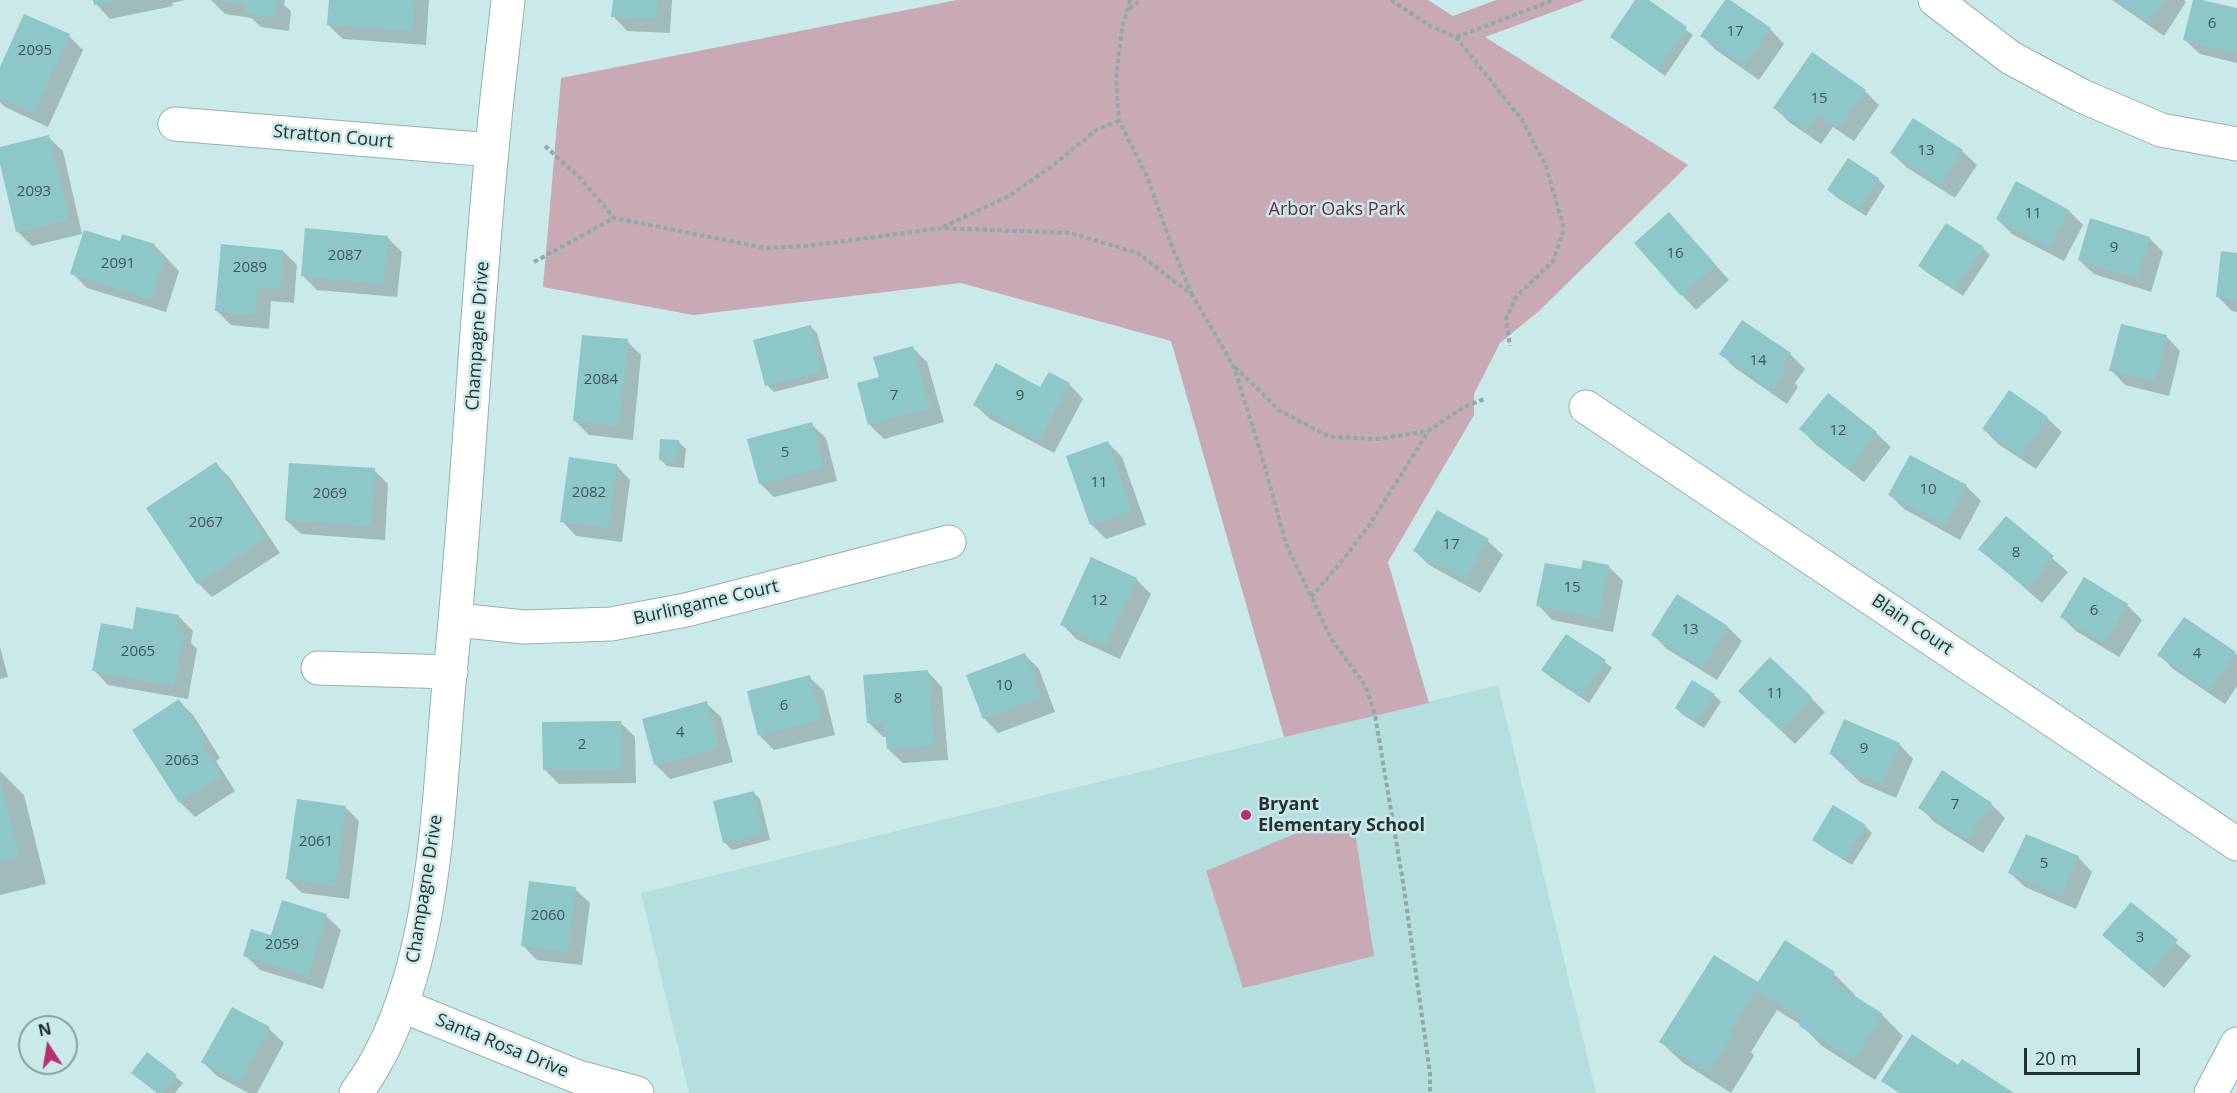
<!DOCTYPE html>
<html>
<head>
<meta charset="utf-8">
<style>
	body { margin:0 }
	#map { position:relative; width:2237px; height:1093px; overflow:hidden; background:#caeaea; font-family:"Open Sans",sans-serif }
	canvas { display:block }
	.north { position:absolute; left:18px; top:1015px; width:60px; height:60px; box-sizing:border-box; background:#caeaea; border:2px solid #88a0a0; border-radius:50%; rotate:348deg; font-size:16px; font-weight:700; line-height:24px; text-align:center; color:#263232 }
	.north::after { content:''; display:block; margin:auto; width:21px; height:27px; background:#b62f70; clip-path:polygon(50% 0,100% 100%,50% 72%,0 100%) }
	.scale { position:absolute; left:2024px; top:1048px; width:116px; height:27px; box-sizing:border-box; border:3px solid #263232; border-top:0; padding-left:8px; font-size:18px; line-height:21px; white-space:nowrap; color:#263232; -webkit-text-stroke:4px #caeaea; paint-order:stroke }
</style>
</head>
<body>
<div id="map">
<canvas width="2237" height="1093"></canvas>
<div class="north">N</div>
<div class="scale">20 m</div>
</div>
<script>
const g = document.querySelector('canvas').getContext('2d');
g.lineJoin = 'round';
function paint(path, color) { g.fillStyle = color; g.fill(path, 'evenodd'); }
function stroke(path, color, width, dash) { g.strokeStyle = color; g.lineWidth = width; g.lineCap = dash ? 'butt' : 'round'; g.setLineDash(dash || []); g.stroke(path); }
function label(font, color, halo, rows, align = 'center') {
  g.font = font + ' "Open Sans",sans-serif'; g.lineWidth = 5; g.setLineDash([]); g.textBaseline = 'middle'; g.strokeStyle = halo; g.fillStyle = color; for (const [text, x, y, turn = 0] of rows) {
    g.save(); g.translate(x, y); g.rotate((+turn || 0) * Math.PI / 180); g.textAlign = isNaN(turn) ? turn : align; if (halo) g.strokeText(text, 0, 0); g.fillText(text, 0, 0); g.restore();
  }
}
paint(new Path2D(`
	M1498,685l98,408h-907l-48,-200z`), '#b5dede');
paint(new Path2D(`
	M957,0h471l25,16 43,-16h89l-100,37 203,128 -149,146 -39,32 -26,51v21l-86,147 41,141 -145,34 -113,-396 -210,-58 -268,32 -150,-28 18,-209z
	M1353,819l21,137 -131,32 -37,-117 98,-41z`), '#c8aab4');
paint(new Path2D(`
	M95,0h90l-13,3 1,3 -63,13 -14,-15z
	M211,0h74l-1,5 7,6 -2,20 -28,-4 -10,-9 -26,-4z
	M330,0h99l-3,45 -83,-6 -15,-14z
	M614,0h58l-2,33 -43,-2 -14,-15z
	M1637,0h9l47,35 -28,41 -53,-39z
	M1728,0l42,29 14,15 -25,36 -43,-30 -14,-14z
	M2112,0h72l2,2 -22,34z
	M2195,0l42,10v53l-37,-9 -15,-14z
	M69,36l14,14 -35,77 -43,-20 -5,-5v-31z
	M1865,91l14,14 -25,36 -21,-14 -12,17 -32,-22 -14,-14z
	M48,137l15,14 19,83 -50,12 -15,-15 -17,-73v-10z
	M1962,151l15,14 -22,33 -49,-31 -14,-14z
	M1878,179l7,7 -19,30 -30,-19 -7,-7z
	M2069,211l14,14 -19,36 -52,-27 -15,-15z
	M1683,229l46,51 -33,30 -14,-15z
	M123,236l32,10 24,25 -13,41 -79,-24 -15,-15 49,-30z
	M387,237l15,15 -5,45 -80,-7 -14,-14z
	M2149,238l14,14 -12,40 -57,-18 -15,-14z
	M1983,248l7,7 -27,41 -37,-24 -6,-7z
	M283,251l14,14 -3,38 -23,-2 -2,28 -38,-4 -15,-15z
	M2237,255v57l-5,-1 -14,-14z
	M1742,322l48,32 15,15 -10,14 3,4 -11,17 -52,-36 -14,-14z
	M810,326l7,7 12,45 -55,14 -7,-7z
	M2166,336l14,15 -11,45 -44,-11 -14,-15z
	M627,341l14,14 -8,85 -44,-5 -14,-14z
	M913,348l14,14 17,60 -60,17 -14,-14 -11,-41 21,-6z
	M1069,384l14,15 -29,54 -64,-34 -15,-14 66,-16z
	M1828,395l48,38 15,14 -27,35 -49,-38 -14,-15z
	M2047,418l15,14 -26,37 -38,-25 -14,-15z
	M811,424l15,14 11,43 -63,16 -14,-14z
	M679,442l7,7 -2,19 -17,-2 -7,-7z
	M1108,443l14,14 24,68 -40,14 -15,-15z
	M1911,457l55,29 15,15 -21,39 -56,-31 -14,-14z
	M216,464l14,14 50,75 -68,44 -14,-14z
	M616,465l14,15 -8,62 -46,-6 -14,-15z
	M374,470l14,14 -3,56 -84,-6 -15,-14z
	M1437,512l51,29 15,14 -23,38 -51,-28 -14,-14z
	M2006,518l62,54 -26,31 -62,-54z
	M1608,566l15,15 -10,51 -61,-12 -14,-15 44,-34z
	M1136,579l15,15 -31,65 -44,-20 -14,-15z
	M2084,579l43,26 15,15 -23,37 -43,-26 -14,-14z
	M1678,596l50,31 14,14 -25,39 -50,-31 -14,-14z
	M178,616l15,15 -2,12 6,6 -9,50 -80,-14 -14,-15z
	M2184,619l53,36v31l-12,18 -52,-35 -14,-15z
	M1566,636l39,26 7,6 -23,35 -39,-26 -7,-7z
	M0,647l8,30 -8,2z
	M1025,655l14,14 16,43 -57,21 -14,-15z
	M928,672l14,15 6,73 -45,3 -15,-14 -1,-12h-4l-15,-15z
	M809,677l15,14 11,44 -61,15 -14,-14z
	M1714,695l7,7 -17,26 -21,-13 -7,-7z
	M1811,698l14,14 -30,32 -41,-39z
	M179,701l14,14 27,43 -4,3 19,30 -40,26 -15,-15 -46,-72z
	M706,703l15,14 12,45 -63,17 -15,-15z
	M620,722l15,15 1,46 -77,1 -14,-14z
	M1899,744l14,15 -17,39 -35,-15 -30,-29z
	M0,771l24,24 22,89 -46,11z
	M753,792l7,7 10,41 -38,10 -7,-7z
	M1991,804l14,14 -22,35 -49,-31 -14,-15z
	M345,807l14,14 -10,78 -47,-6 -15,-15z
	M1865,826l7,7 -20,32 -31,-19 -7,-7z
	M2078,857l14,15 -16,37 -51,-22 -15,-14z
	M575,889l15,14 -8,62 -45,-5 -15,-15z
	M2131,904l60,52 -27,32 -60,-53z
	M326,916l15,14 -18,59 -63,-19 -15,-15 27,-18z
	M1785,942l49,32 21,21 -1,2 28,18 21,21 -28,44 -53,-34 -21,-21 -24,-15 -26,42 3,4 -23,37 -49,-31 -22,-21 98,-57z
	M232,1009l37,20 15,14 -27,50h-9l-31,-17 -14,-14z
	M148,1054l35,29 -8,10h-18l-24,-20z`), '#0003');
paint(new Path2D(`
	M93,0h20v1l-19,4z
	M218,0h59l-2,17 -31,-4 2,-8z
	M329,0h85l-2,31 -85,-6z
	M613,0h44l-1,19 -45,-2z
	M1635,0h14l38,27 -30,43 -47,-33z
	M1725,0h5l41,28 -27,38 -44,-30z
	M2115,0h49l-15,22z
	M2193,0h9l35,8v45l-54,-13z
	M24,14l46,20 -36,79 -34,-15v-31z
	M1812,52l54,38 -27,38 -21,-14 -12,17 -33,-23z
	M1913,118l50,32 -23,35 -50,-32z
	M49,135l20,84 -53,13 -16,-68v-17z
	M1848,158l31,20 -21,32 -31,-20z
	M2016,181l53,29 -20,38 -53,-29z
	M1669,212l47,53 -35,31 -47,-53z
	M2090,218l60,19 -13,41 -59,-18z
	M1946,223l38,24 -29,43 -37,-24z
	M305,228l83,8 -5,48 -82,-8z
	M84,230l36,11 2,-7 33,10 -2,7 12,4 -13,44 -82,-25z
	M221,244l62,6 -3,39 -23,-2 -2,28 -40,-4z
	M2221,251l16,2v47l-21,-3z
	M1742,320l49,33 -10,16 4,2 -13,19 -53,-36z
	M2121,324l46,11 -12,47 -46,-11z
	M811,325l11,46 -57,15 -12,-46z
	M582,335l46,4 -9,87 -46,-5z
	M913,346l17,62 -62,17 -11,-42 22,-6 -6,-20z
	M996,363l44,24 9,-15 21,11 -31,57 -66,-35z
	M2009,390l39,27 -27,39 -39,-27z
	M1828,393l49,39 -28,37 -50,-40z
	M812,422l11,45 -64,17 -12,-45z
	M660,439l19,1 -1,22 -19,-2z
	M1108,441l24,69 -42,15 -24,-69z
	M1910,455l57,30 -22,41 -57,-31z
	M569,457l48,7 -9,64 -48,-6z
	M216,462l50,76 -69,46 -51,-76z
	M289,463l86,5 -4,58 -86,-6z
	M1437,510l52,29 -24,41 -52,-29z
	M2006,516l48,40 -27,33 -49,-40z
	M1091,557l46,21 -31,67 -46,-20z
	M1583,560l26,5 -10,53 -63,-12 9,-43 36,6z
	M2084,577l44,27 -24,39 -44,-26z
	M1677,594l51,32 -26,41 -51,-32z
	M136,607l43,8 -3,17 8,2 -10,52 -82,-15 9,-48 32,6z
	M2184,617l52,35 -26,39 -53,-36z
	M1566,634l40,26 -25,37 -40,-27z
	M1025,653l16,44 -58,22 -17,-44z
	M1770,657l42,40 -32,33 -42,-39z
	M928,670l6,76 -47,3 -3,-27 -17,1 -4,-48z
	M810,675l11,45 -63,16 -11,-45z
	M1692,680l23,14 -18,28 -22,-14z
	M179,699l28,44 -4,3 19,30 -43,27 -47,-73z
	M707,701l12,47 -65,17 -12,-46z
	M1844,719l56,24 -18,41 -37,-15 3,-7 -19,-8z
	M621,721l1,48 -79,1 -1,-48z
	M1942,770l50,33 -24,36 -50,-31z
	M0,779l20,78 -20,5z
	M754,791l10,42 -41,10 -10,-42z
	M297,799l49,7 -11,80 -49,-7z
	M1833,805l33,20 -22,35 -32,-20z
	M2026,834l53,22 -18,40 -53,-23z
	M529,881l47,6 -9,65 -46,-6z
	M282,900l45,14 -19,62 -65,-20 8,-27 20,6z
	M2131,902l47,38 -29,35 -47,-40z
	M1785,940l50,32 -5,8 53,34 -29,46 -55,-34 4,-6 -47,-30 -26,41 4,2 -25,40 -50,-31 55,-87 44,27z
	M232,1007l38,20 -30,56 -39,-21z
	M1912,1034l46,31 4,-6 52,34h-115l-18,-12z
	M147,1052l30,23 -14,18h-6l-26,-20z`), '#8dc7c7');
const minor = new Path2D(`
	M1935,0l76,58 71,38 79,34 76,14
	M175,124l317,26
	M1586,407l651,437
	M457,620l67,7 87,-3 75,-14 263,-68
	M318,668l133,4
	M403,1006l175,71 59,16
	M356,1093c82,-110 81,-287 94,-420 18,-174 25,-349 42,-523 4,-50 11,-100 16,-150
	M2211,1093l26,-49`);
stroke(minor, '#93b1b1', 35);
stroke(new Path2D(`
	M1130,0l-8,28 -6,51 3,42 27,53 27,75 19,46
	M1391,0l39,26 26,11 66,83 24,46 18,63 -11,32 -37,36 -10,22 4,27
	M1129,9l12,-9
	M1456,37l98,-37
	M545,146l35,32 34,40 151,30 42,-2 135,-18 128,5 68,20 55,43 41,71 29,93 23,84 45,94 35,49 9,28 28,167 27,191v20
	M943,227l64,-30 44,-30 45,-37 23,-9
	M534,262l80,-44
	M1235,367l44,43 51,27 49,2 49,-8 36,-24 20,-8
	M1311,597l31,-36 28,-37 58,-92`), '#90a9a9', 4, [4.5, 3]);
stroke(minor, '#fff', 33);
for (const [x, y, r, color] of [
	[1246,815,6,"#b62f70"]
]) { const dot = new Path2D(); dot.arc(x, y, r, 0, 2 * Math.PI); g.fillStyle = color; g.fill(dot); stroke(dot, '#caeaea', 2); }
label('15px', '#405757', null, [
	["6",2212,24],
	["17",1735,32],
	["2095",35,51],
	["15",1819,99],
	["13",1926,151],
	["2093",34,192],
	["11",2033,214],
	["9",2114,248],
	["16",1675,254],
	["2087",345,256],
	["2091",118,264],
	["2089",250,268],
	["14",1758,361],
	["2084",601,380],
	["7",894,396],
	["9",1020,396],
	["12",1838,431],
	["5",785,453],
	["11",1099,483],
	["10",1928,490],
	["2082",589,493],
	["2069",330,494],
	["2067",206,523],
	["17",1451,545],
	["8",2016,553],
	["15",1572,588],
	["12",1099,601],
	["6",2094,611],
	["13",1690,630],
	["2065",138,652],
	["4",2197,654],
	["10",1004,686],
	["11",1775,694],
	["8",898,699],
	["6",784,706],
	["4",680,733],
	["2",582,745],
	["9",1864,749],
	["2063",182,761],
	["7",1955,805],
	["2061",316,842],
	["5",2044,864],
	["2060",548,916],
	["3",2140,938],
	["2059",282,945]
]);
label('18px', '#263232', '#caeaea', [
	["Stratton Court",333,137,5],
	["Champagne Drive",478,336,-86],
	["Burlingame Court",706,603,-13],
	["Blain Court",1912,625,34],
	["Champagne Drive",425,889,-81],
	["Santa Rosa Drive",502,1046,22]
]);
label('18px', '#692e46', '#caeaea', [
	["Arbor Oaks Park",1337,210]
]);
label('bold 18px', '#263232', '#caeaea', [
	["Bryant",1258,805],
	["Elementary School",1258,826]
], 'left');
</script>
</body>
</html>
